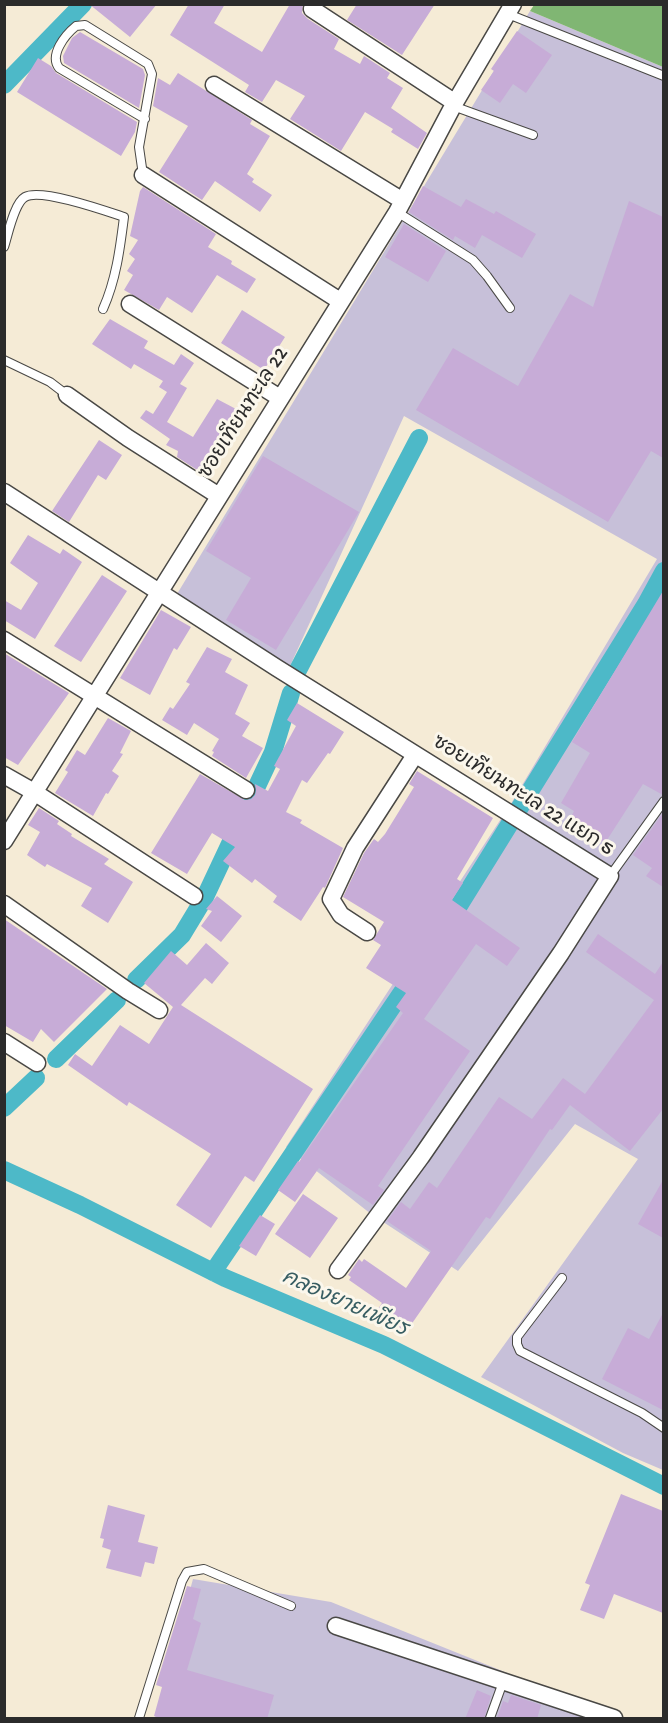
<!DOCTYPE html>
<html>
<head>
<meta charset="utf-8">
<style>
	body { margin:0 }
	#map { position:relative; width:668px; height:1723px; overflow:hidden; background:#f5ebd6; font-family:"Gochi Hand",sans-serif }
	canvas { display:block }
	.frame { position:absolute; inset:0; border:6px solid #2b2b2b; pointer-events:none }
</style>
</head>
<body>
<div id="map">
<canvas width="668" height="1723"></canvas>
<div class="frame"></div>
</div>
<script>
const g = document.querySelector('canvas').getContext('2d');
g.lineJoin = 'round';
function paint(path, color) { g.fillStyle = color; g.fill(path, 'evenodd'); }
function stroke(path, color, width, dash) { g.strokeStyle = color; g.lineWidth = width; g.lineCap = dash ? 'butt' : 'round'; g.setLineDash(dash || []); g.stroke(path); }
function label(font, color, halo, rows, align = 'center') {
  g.font = font + ' "Gochi Hand","Playpen Sans Thai",sans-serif'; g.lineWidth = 6; g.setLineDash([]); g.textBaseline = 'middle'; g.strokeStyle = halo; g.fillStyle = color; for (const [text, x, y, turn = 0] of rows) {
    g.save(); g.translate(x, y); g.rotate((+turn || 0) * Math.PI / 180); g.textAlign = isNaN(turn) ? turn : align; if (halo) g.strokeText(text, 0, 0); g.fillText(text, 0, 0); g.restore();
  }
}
paint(new Path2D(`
	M530,11l133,56v1403l-40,-17 -142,-76 157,-218 -63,-35 -117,147 -87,-57 -85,-67 226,-345 145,-243 -253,-143 -114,250 -113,-72z
	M193,1579l138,23 288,116h-464z`), '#c7c0d9');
paint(new Path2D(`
	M534,5h129v62l-133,-56z`), '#80b673');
stroke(new Path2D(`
	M4,85l79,-81
	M298,670l121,-232
	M447,925l199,-321 18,-33
	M136,980l46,-45 23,-38 68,-145 18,-59
	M56,1059l61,-59
	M4,1108l32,-30
	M4,1170l76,35 145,73 159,67 280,141
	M213,1272l204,-302`), '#4db9c8', 18);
paint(new Path2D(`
	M89,4h68l-27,33z
	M189,4h36l-11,19 48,29 28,-48h13l-1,9 6,6 31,20 -5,10 26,15 4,-8 26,17 -3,5 16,10 -12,20 36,25 -9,16 -27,-17 2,-3 -28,-17 -24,39 -51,-32 15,-23 -29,-16 -14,22 -17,-10 4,-7 -79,-50z
	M357,4h78l-33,51 -55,-35z
	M517,31l35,24 -26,38 -13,-9 -13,19 -19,-13 13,-19 -3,-2z
	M80,32l63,37 2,6 -6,33 -75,-45 -1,-7 9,-18z
	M38,58l13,8 5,7 81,49 -2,10 -14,24 -104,-64z
	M178,73l74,47 -2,4 20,12 -23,38 7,5 -2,3 20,13 -12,17 -45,-31 -13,19 -43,-28 29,-46 -35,-20 5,-28 12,7z
	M423,186l38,21 5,-8 28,15 2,-3 40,23 -14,24 -40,-23 -7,13 -20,-12 -2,4 -44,-28z
	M143,187l73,47 -8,13 24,14 -1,3 25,15 -9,14 -30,-18 -25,38 -25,-16 -8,13 -35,-20 9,-15 -6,-4 8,-12 -6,-5 9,-14 -8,-4 10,-45z
	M629,201l34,16v241l-12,-7 -43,71 -192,-112 37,-62 65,38 52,-92 23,13z
	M404,224l42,27 -18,31 -43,-25z
	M242,310l43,27 -21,33 -43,-27z
	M110,319l38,22 -4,7 30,17 7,-11 13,9 -14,21 7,4 -20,34 26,15 24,-38 19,10 -24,39 10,6 -14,23 -31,-20 1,-6 -12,-6 4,-6 -30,-21 6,-8 7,4 14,-22 -8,-5 4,-6 -29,-17 -3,5 -39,-25z
	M99,440l23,15 -16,25 -8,-5 -29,47 -17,-11z
	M263,456l96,56 -83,138 -50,-30 25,-42 -45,-27z
	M28,535l32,19 3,-5 19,13 -47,77 -31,-19v-20l17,10 17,-27 -28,-20z
	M102,575l25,16 -46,71 -27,-16z
	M663,591v204l-20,-11 -38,59 -36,-21 5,-11 -13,-8 29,-50 -18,-11z
	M161,610l30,17 -14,23 -3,-2 -24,47 -30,-17z
	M207,647l25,12 -7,13 23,13 -13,29 15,9 -8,13 21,12 -17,30 -34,-22 2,-4 -2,-1 7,-12 -25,-16 -7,12 -25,-15 8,-13 3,2 17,-25 -4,-2z
	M4,653l65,40 -51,72 -14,-8z
	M297,703l47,29 -14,22 -2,-1 -21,30 -5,-3 -16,32 16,8 -2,3 43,25 -18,40 -2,-1 -22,34 -28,-19 4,-6 -22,-17 -3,4 -29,-22 12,-14 -23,-14 -25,41 -36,-21 49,-79 45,26 6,-1 4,-4 1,-5 -1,-6 13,7 12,-22 -6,-3 22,-40 -9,-6z
	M108,718l23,13 -11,22 3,1 -11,17 7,5 -11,18 -2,-1 -13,23 -38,-23 13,-21 -3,-2 12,-20 8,5z
	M417,771l76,47 -36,61 6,4 -11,17 68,48 -13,18 -31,-22 -52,75 46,32 -92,135 6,4 -11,15 -54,-37 -24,34 -17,-12 20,-29 1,1 104,-149 -7,-6 10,-14 -40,-25 15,-23 -8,-5 11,-18 -41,-25 21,-44 10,-14 4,3 7,-8 29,-47 -5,-3z
	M39,808l20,13 -2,3 15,10 -1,2 38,23 -5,5 29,18 -25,41 -27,-17 11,-18 -45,-24 -2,3 -18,-12 13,-23 -12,-7z
	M663,813v74l-17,-11 6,-8 -19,-13z
	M217,896l25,20 -21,26 -20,-16 11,-15 -6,-2z
	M4,919l103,70 -53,53 -13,-13 -8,13 -29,-17z
	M598,934l57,40 8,-12v147l-33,42 -60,-46 -18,25 -2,-1 -60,90 -4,-2 -80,115 -16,-11 -2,4 -14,-10 8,-12 -33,-23 2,-3 -3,-2 11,-16 3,3 2,-3 42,29 25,-37 -44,-30 14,-19 9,7 19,-27 8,6 62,-91 33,22 31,-41 22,16 69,-94 -68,-48z
	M206,943l23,20 -17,21 -7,-6 -24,27 132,84 -59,93 -9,-6 -34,52 -35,-23 35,-51 -82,-52 -2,4 -59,-41 7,-11 17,12 28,-41 29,19 24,-37 -29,-24 27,-32 16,14z
	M663,1180v58l-25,-14z
	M303,1194l35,24 -28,40 -35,-24z
	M260,1215l15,9 -19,32 -17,-10z
	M663,1313v97l-61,-31 26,-51 21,11z
	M621,1494l42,17v102l-49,-19 -10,25 -24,-9 10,-25 -5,-2z
	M108,1505l37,10 -7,27 20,5 -4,17 -9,-2 -4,15 -35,-9 5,-18 -9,-3 2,-8 -4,-1z
	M187,1586l14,3 -8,30 8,4 -14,47 87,25 -7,24h-105l-8,-3 8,-29 -6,-2z
	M477,1690l14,6 -7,23h-19z
	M511,1695l30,10 -4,14h-40l6,-18 5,2z`), '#c7acd7');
const lane = new Path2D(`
	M508,14l156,62
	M453,106l80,29
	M143,175l-4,-28 13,-73 -4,-10 -63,-39 -9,1c-11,9 -27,29 -17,42l86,51
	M397,212l76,48 14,16 23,32
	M4,247c4,-12 10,-44 21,-50 16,-9 81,14 99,20 -4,32 -8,63 -21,92
	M4,360l46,22 17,13
	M610,876l54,-75
	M562,1278l-45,59v7l3,7 122,62 22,15
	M139,1718l43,-137 5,-9 17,-3 87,37
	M490,1718l13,-36`);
const street = new Path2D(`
	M312,9l142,93
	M214,85l189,116
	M143,175l197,126
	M130,304l150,94
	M67,395l61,43 91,58
	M4,492l273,176 333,208 -49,77 -140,204 -83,113
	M4,640l242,150
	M4,775l30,17 160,104
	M4,841l393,-629 56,-106 60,-102
	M4,904l124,87 31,19
	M367,932l-26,-17 -10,-16 24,-51 60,-93
	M4,1042l33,21
	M336,1626l278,92`);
stroke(lane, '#494845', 10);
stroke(street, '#494845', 19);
stroke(lane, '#fff', 8);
stroke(street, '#fff', 16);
label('20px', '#2b2b2b', '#fbf7ec', [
	["ซอยเทียนทะเล 22",245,414,-58],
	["ซอยเทียนทะเล 22 แยก 5",522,797,32]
]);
label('italic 21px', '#375d62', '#fbf7ec', [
	["คลองยายเพียร",344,1305,24]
]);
</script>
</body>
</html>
